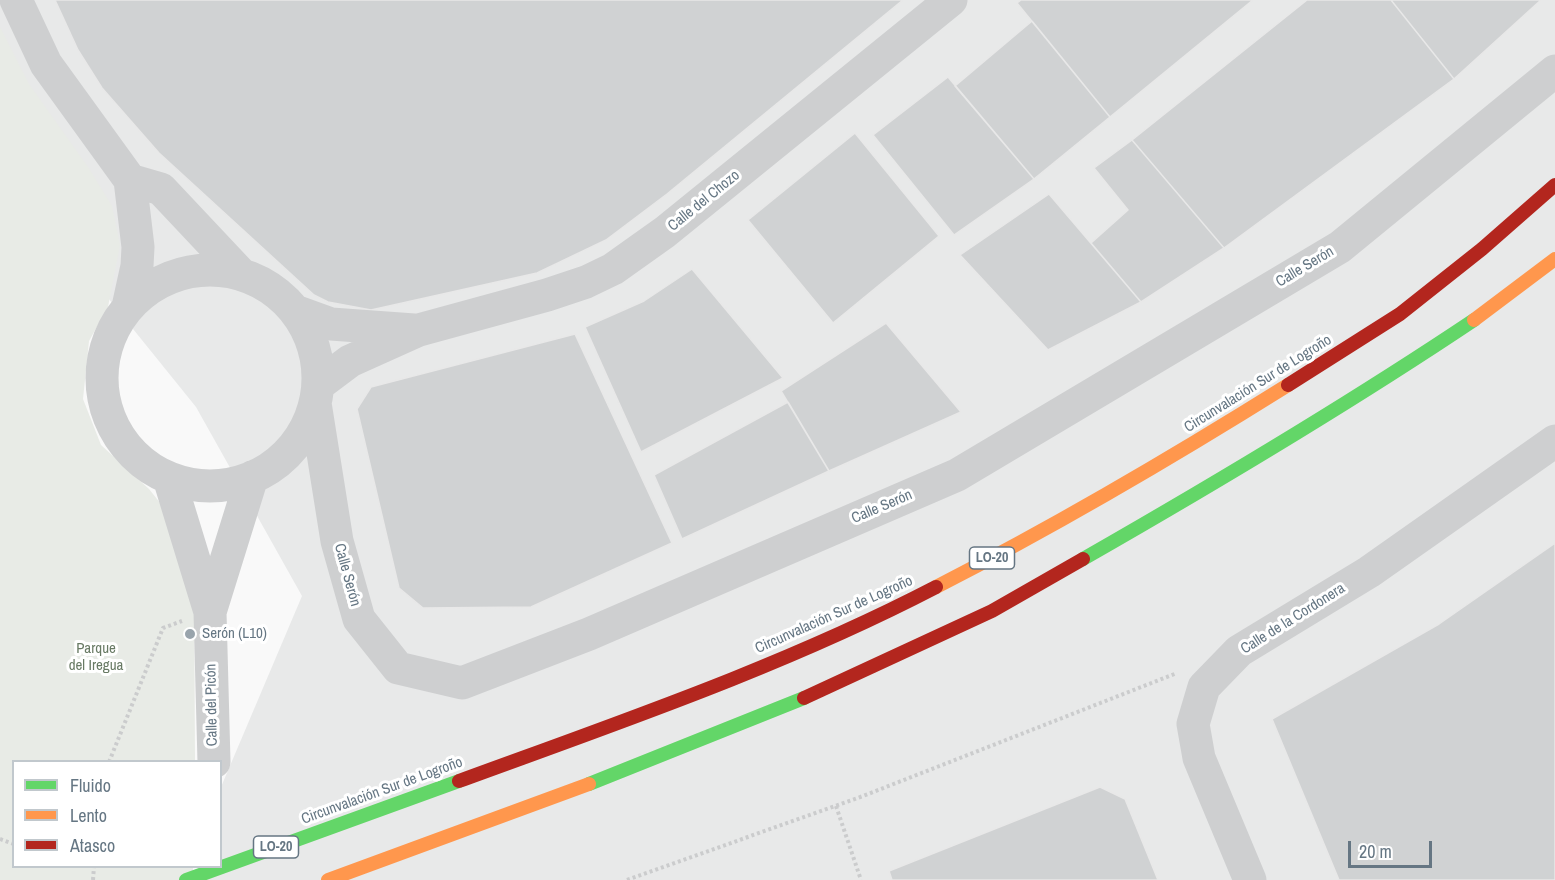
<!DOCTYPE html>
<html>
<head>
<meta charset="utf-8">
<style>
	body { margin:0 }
	#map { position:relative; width:1555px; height:880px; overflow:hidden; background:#f9f9f9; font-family:"Archivo Narrow",sans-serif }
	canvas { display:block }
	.legend { position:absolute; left:12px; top:760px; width:210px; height:108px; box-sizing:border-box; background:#fff; border:2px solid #c1c8cd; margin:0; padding:8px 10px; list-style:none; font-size:18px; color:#657683 }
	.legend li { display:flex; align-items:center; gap:12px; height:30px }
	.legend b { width:30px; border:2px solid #c1c8cd }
	.scale { position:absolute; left:1348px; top:841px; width:84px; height:27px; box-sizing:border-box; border:3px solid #657683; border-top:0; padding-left:8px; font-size:18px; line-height:21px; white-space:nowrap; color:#657683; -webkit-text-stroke:4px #fff; paint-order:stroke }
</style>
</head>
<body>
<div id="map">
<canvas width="1555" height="880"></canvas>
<ul class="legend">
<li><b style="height:8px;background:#63d668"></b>Fluido</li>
<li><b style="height:8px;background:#ff974d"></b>Lento</li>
<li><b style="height:8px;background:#b3261e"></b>Atasco</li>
</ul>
<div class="scale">20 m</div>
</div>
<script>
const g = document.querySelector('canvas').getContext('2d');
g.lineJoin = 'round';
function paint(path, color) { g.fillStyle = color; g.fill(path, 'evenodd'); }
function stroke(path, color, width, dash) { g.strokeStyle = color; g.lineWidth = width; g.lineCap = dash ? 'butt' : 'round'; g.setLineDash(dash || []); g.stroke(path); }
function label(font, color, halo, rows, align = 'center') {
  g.font = font + ' "Archivo Narrow",sans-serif'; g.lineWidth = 6; g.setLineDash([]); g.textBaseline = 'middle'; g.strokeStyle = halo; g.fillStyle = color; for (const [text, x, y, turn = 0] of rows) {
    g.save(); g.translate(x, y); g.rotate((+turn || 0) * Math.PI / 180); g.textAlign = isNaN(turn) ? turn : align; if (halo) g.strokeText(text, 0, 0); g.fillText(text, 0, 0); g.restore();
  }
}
paint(new Path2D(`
	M0,0h1555v880h-1374l39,-14 1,-79 81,-191 -106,-189 -180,-223 -16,-56z`), '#e8e9e9');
paint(new Path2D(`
	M0,27l29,57 59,83 24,39 8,39 -12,62 -19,34 -6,58 18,46 48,44 24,30 21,63 1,179 -181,1v104l179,1v13h-193z`), '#e8ebe6');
const building = new Path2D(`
	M55,0h848l-236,194 -61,46 -69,33 -166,37 -43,-8 -14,-7 -155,-142 -57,-65 -24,-38z
	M1021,0h232l-143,117 -93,-114z
	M1307,0h84l63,79 -230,169 -92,-108z
	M1391,0h150l-87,79z
	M1032,21l78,96 -76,62 -79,-93z
	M948,77l86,102 -80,56 -81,-100z
	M855,133l84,103 -106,87 -85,-103z
	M1132,140l92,108 -83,54 -50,-59 37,-33 -34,-42z
	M1049,194l92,108 -93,48 -88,-95z
	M692,269l91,109 -142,74 -56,-125 59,-26z
	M886,323l75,89 -132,59 -48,-80z
	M575,334l97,209 -141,64 -108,1 -24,-20 -42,-179 14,-22z
	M788,402l41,69 -147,68 -28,-64z
	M1555,543v337h-216l-67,-161 167,-95z
	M1100,787l25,12 33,81h-266l-3,-9z`);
paint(building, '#d0d2d3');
stroke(building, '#e8e8e8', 1.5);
stroke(new Path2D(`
	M109,762l54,-134 19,-7
	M836,806l25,74
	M0,839l14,5
	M93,880l1,-14
	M627,880l236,-84 314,-123`), '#cbcccd', 4, [3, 3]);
stroke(new Path2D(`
	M16,0l30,64 84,116 8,67 -1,19 -9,41
	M130,180l31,9 80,85
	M102 378a108 108 0 1 1 216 0a108 108 0 1 1-216 0Z
	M295,311l36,13 83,6
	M318,385l32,-24 69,-31 128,-35 39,-13 27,-13 52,-37 286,-232
	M315,403l22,138 22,78 39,49 64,15 127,-49 368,-159 383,-228 215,-176
	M169,478l41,134 4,150
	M210,612l42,-135
	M1250,880l-51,-122 -6,-34 11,-37 35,-36 130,-79 186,-131`), '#cecfd0', 33);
stroke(new Path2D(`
	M1083,559c133,-76 264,-154 391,-239
	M589,784l215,-86
	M186,880l273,-99`), '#63d668', 14);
stroke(new Path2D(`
	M1474,320l81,-61
	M936,587c121,-62 237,-130 352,-202
	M328,880l261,-96`), '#ff974d', 14);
stroke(new Path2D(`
	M1288,385l112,-71 82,-65 73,-64
	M804,698l188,-87 91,-52
	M459,781c161,-59 325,-115 477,-194`), '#b3261e', 14);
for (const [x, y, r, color] of [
	[190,634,6,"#99a4ac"]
]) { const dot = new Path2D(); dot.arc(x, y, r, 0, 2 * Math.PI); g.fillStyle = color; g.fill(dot); stroke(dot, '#fff', 2); }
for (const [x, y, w] of [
	[992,558,45],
	[276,847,45]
]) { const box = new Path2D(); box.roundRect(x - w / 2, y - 11, w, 22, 4.5); g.fillStyle = '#fff'; g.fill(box); stroke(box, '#657683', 1.5); }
label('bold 14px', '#657683', null, [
	["LO-20",992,558],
	["LO-20",276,847]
]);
label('15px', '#657683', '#fff', [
	["Calle del Chozo",704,201,-39],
	["Calle Serón",1305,267,-31],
	["Circunvalación Sur de Logroño",1258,384,-32],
	["Calle Serón",882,507,-23],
	["Calle Serón",347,575,75],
	["Circunvalación Sur de Logroño",834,615,-24],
	["Calle de la Cordonera",1293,619,-32],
	["Calle del Picón",212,705,-91],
	["Circunvalación Sur de Logroño",382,791,-20]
]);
label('15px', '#657683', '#fff', [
	["Serón (L10)",202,634]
], 'left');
label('15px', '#687a64', '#fff', [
	["Parque",96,649],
	["del Iregua",96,666]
]);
</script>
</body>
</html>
